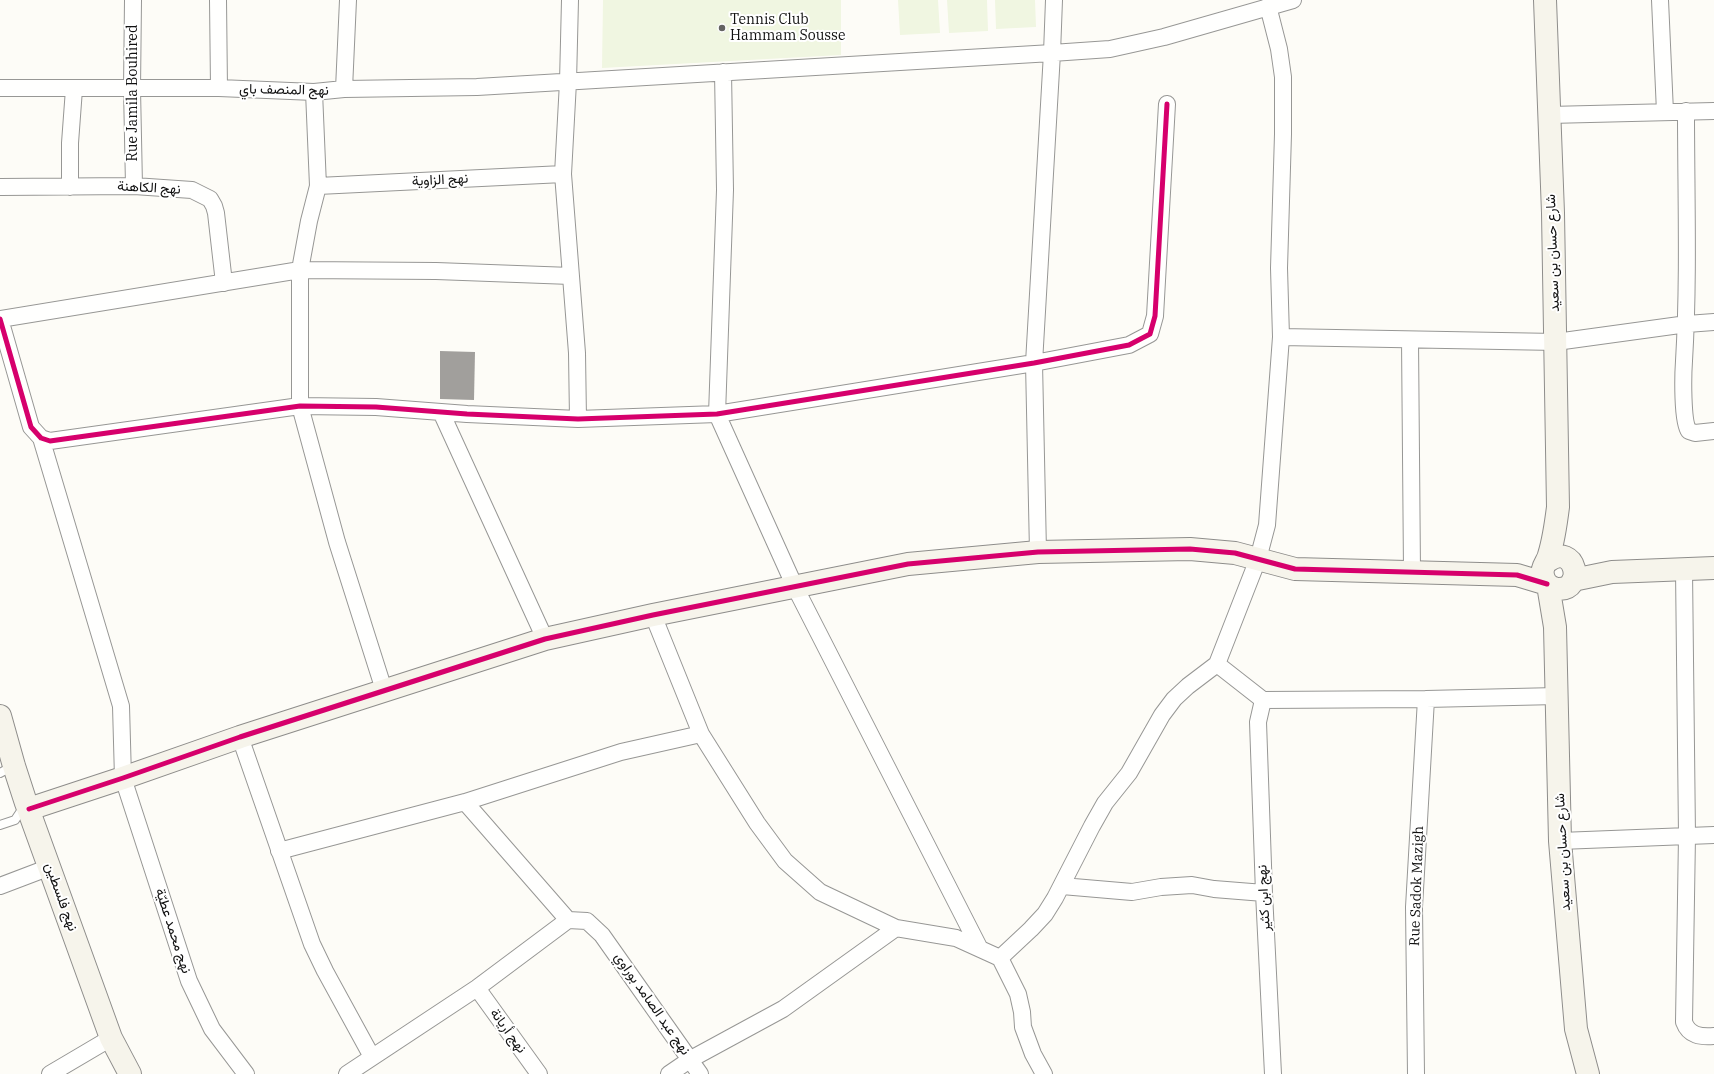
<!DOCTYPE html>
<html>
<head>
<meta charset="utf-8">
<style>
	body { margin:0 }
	canvas { display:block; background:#fdfcf7 }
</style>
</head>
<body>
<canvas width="1714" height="1074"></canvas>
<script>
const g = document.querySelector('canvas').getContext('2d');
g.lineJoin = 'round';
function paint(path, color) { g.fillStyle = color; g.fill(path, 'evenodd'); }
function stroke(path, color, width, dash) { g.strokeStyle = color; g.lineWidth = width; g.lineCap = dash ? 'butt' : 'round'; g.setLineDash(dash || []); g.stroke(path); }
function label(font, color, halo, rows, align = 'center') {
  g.font = font + ' "IBM Plex Serif",Vazirmatn,serif'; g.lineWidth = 4; g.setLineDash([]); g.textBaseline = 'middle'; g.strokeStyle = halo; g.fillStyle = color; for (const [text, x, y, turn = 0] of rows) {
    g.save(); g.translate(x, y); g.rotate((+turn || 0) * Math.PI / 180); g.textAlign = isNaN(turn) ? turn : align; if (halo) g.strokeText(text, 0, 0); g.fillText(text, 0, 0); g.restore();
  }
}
paint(new Path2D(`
	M603,0h238v55l-239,13z
	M898,0h40l2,33 -40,2z
	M947,0h40l1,31 -39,2z
	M995,0h40l1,27 -40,2z`), '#f0f6e1');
paint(new Path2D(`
	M440,351l35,1 -1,48 -34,-1z`), '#a19f9c');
const lane = new Path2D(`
	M0,773l13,-7
	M0,825l15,-5 10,-15`);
const street = new Path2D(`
	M133,0l-1,89 2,97
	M218,0l1,88
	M570,0l-2,82 -5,92 14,179 1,66
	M1660,0l5,112
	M723,72l2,118 -8,224 78,173 185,362
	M0,88h219l95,4 30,-3 133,-2 575,-34 2,-53
	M344,89l4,-89
	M314,92l4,94 -9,35 -9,49v136l37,136 47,148
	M1686,111c0,83 3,167 -2,250 -1,14 -2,61 5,70l6,2 19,-2
	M1549,115l165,-4
	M318,186l245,-12
	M0,187l134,-1 58,4 18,9 4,7 2,7 8,70
	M70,187v-44l4,-54
	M0,319l31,108 10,11 9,3 250,-35 76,1 91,7 111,5 139,-5 317,-51 95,-18 21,-11 5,-18 12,-212
	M0,319l300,-49 136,1 135,5
	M1281,337l275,5 131,-18 27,-2
	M1410,340l2,231
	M441,412l104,227
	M41,438l80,268 2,72 66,203 23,48 34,45
	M1038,552l-4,-189 18,-310 58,-4 54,-12 129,-37
	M1684,570l3,266 -3,186c5,14 17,15 30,14
	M653,615l48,119 56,89 28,38 35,31 76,36 60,10 44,20 18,36 4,18 1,15 10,27 11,20
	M1217,664l46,36
	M240,737l72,207 13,27 47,86
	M465,802l103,118
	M1560,841l154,-6
	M279,851l186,-49 156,-50 80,-18
	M0,886l50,-19
	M1062,886l70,6 29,-5 31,-2 22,4 50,4
	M1000,958l31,-29 14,-15 10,-16 37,-72 13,-23 24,-30 33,-58 12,-16 14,-13 29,-22 41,-105 9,-34 14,-188 -2,-69 4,-134v-57l-4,-28 -11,-43
	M477,988l62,86
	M50,1074l61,-36
	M347,1074l130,-86 91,-68 19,1 15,14 98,139
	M669,1074l22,-15 92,-50 113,-81
	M1273,1074l-9,-181 -6,-171 5,-22 163,-1 131,-3
	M1416,1074l-2,-167 12,-208`);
const secondary = new Path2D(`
	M1545,0l8,213 5,294c-2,16 -4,32 -9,48 -1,5 -5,9 -6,14 -1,4 0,8 2,12 2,4 7,7 12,8 30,2 18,-48 -9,-28
	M1573,580l39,-8 102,-4
	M1548,585l7,42 5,214 16,188 12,45
	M0,716l14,50 12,37 85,235 19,36
	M29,809l94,-31 117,-41 305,-98 108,-24 255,-51 130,-12 152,-3 45,4 60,16 222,6 30,9`);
stroke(lane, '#979795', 10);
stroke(street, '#979795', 18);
stroke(secondary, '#8e8d8b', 24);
stroke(lane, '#fffffe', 8);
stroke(street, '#fffffe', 16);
stroke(secondary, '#f6f4eb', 22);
stroke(new Path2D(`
	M0,319l31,108 10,11 9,3 250,-35 76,1 91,7 111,5 139,-5 317,-51 95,-18 21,-11 5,-18 12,-212
	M29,809l94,-31 117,-41 305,-98 108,-24 255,-51 130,-12 152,-3 45,4 60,16 222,6 30,9`), '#d6006c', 5);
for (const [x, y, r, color] of [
	[722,28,4,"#646362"]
]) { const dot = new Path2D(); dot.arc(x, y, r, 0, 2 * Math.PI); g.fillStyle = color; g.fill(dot); stroke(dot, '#fff', 1.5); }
label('14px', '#111', '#fff', [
	["Tennis Club",730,20],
	["Hammam Sousse",730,36]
], 'left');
label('14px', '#111', '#fff', [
	["نهج المنصف باي",284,90,1],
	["Rue Jamila Bouhired",133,93,-90],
	["نهج الزاوية",440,180,-3],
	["نهج الكاهنة",149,188,3],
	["شارع حسان بن سعيد",1553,253,-92],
	["شارع حسان بن سعيد",1563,852,-93],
	["Rue Sadok Mazigh",1417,886,-88],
	["نهج فلسطين",61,897,70],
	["نهج ابن كثير",1264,898,-93],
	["نهج محمد عطيّة",173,931,72],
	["نهج عبد الصامد بوراوي",652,1004,55],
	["نهج أريانة",508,1031,54]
]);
</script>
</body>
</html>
